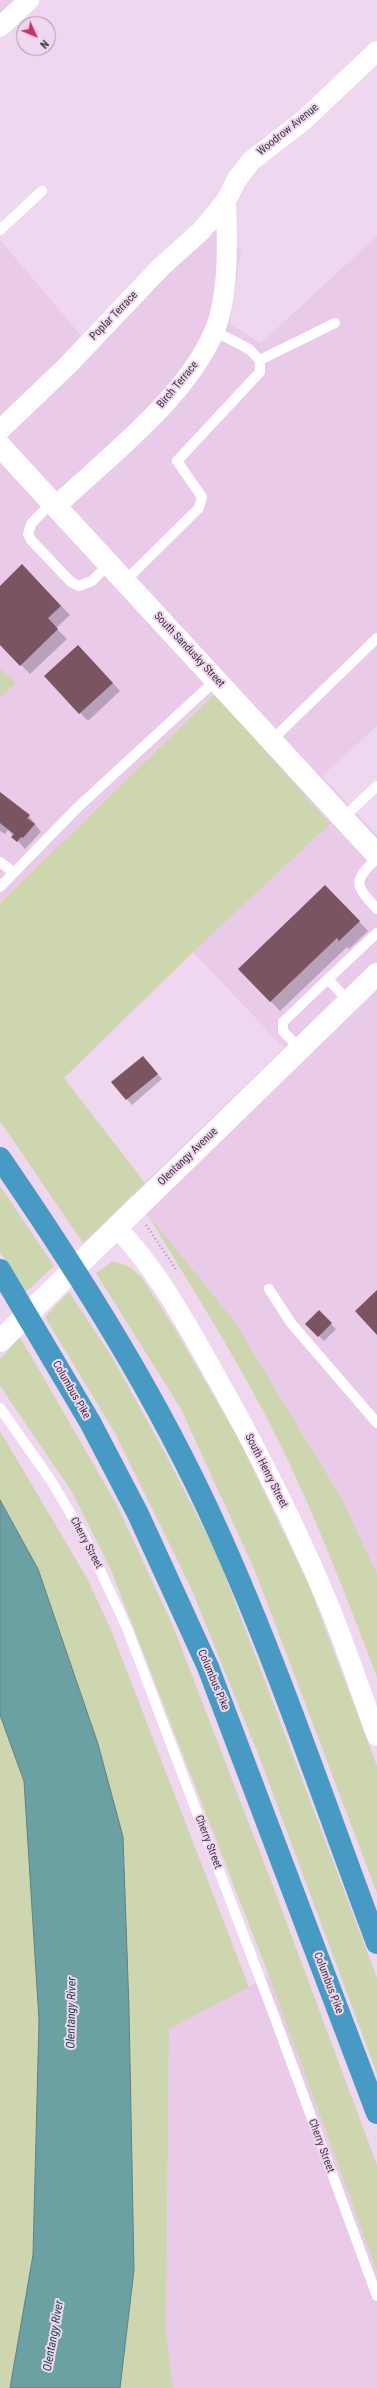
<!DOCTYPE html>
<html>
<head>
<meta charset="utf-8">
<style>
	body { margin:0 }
	#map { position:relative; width:377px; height:2388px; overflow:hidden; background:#f0d7f0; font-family:"Roboto Condensed",sans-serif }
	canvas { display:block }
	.north { position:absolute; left:16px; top:16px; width:40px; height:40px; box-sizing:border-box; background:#f0d7f0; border:1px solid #a896a8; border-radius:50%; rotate:134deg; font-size:11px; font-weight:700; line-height:16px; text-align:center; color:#3d343d }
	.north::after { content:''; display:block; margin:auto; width:14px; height:18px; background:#c53559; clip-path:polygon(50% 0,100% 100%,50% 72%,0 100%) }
</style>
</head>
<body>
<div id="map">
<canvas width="377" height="2388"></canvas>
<div class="north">N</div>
</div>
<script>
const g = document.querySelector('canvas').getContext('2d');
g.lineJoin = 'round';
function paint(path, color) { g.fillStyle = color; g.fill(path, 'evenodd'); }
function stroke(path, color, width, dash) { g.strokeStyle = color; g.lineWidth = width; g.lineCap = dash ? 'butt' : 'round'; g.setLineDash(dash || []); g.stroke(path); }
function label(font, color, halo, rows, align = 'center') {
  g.font = font + ' "Roboto Condensed",sans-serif'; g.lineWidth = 4; g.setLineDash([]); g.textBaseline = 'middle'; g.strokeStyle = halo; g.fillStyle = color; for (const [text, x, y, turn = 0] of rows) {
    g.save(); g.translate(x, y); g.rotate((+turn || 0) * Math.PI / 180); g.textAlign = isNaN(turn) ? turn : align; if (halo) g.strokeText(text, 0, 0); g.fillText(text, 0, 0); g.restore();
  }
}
paint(new Path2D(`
	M0,0h15l-15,14z
	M200,220l41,30 -11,74 31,19 116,-107v490l-55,50 55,59v739l-35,-75 -109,-180 -101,-124 152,-147 -91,-96 137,-128 -116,-131 -214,210v-206l16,-14 -16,-15v-428l84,99z
	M269,1976l108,295v117h-204l-7,-53 3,-306z`), '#e9cae9');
paint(new Path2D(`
	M0,668l16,15 -16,14z
	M215,693l115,131 -137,128 -129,126 81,105 -62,60 -83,-122v-218z
	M0,1186l54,80 -28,26 -26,-40z
	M146,1212l87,107 109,180 35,75v103c-30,-78 -59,-155 -95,-229 -40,-82 -89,-158 -136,-236z
	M113,1261l17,6 12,11 33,51 63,109 71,147 68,181v127l-122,-322 -74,-162 -85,-136z
	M69,1292l43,65 54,98 51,99 160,424v96l-120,-323 -66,-163 -76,-155 -70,-116z
	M20,1337l97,168 56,121 97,252 107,287v106l-108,-295 -158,-406 -39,-78 -72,-106v-27z
	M0,1431l87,147 24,52 138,357 -80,42 -3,306 7,53h-53l14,-118 -5,-261 -31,-265 -60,-175 -38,-69z
	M0,1715l24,66 15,239 -6,235 -23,133h-10z`), '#cdd6ae');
const water = new Path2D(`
	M0,1500l38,69 60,175 25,93 6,172 5,261 -14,118h-110l23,-133 6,-235 -15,-239 -24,-66z`);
paint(water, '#6ca1a4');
stroke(water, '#5e8085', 1);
paint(new Path2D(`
	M32,575l38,40 -14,13 11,11 -37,35 -30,-31v-56z
	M85,653l35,38 -32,30 -43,-45z
	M0,793l29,23 12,16 -16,17 -17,-19 -3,4 -5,-3z
	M334,895l34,36 -19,18 -2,-2 -67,64 -41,-42z
	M148,1062l14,17 -30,26 -19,-22z
	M319,1312l17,17 -12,12 -17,-17z`), '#0003');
paint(new Path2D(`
	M22,564l39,42 -13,12 10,11 -38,37 -20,-21v-59z
	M78,645l35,38 -34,31 -35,-38z
	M0,792l30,23 -3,3 8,6 -12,14 -2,-1 -4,5 -6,-5 3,-3 -14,-11z
	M325,885l35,36 -21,20 -2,-3 -67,64 -32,-33z
	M143,1056l15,18 -32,26 -15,-18z
	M377,1290v45l-22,-24z
	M319,1310l13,13 -14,14 -13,-13z`), '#7b5462');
stroke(new Path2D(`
	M146,1225l31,46`), '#a997a9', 2.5, [1, 3]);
stroke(new Path2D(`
	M0,230l42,-39
	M260,360l75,-37
	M52,502l-21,22 -3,10 3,6 40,42 8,4 13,-5 17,-17
	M125,581l74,-73 3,-11 -25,-36 83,-89v-12l-11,-11 -35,-18
	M272,740l105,-102
	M343,818l34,-32
	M377,858c-24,24 -23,26 0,51
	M0,862l14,11
	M0,887l77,-79 139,-128
	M328,979l49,-46
	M299,1048l-16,-17v-9l45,-43 20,22
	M269,1289l22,34 86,100
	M0,1408l50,71 34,57 43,92 148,390 102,278`), '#fff', 10);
stroke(new Path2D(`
	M0,27l29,-27
	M0,430l67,-64 94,-99 40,-36 25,-30 11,-22 14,-18 53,-41 73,-69
	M56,506c53,-50 142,-117 163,-188 10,-37 8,-79 7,-117
	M116,1227c39,40 66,89 93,137 45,79 86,160 121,244 17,42 31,85 47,128`), '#fff', 20);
stroke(new Path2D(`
	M0,446l377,409
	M0,1341l377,-367`), '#fff', 22);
stroke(new Path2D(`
	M0,1158c81,118 158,240 217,371 61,135 108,276 160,414
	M0,1270l90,152 48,92 70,153 169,446`), '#469ac4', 22);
label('11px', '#3d343d', '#f0d7f0', [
	["Woodrow Avenue",288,130,-39],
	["Poplar Terrace",114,316,-46],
	["Birch Terrace",178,385,-50],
	["South Sandusky Street",189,650,47],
	["Olentangy Avenue",188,1157,-44],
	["Columbus Pike",71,1390,60],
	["South Henry Street",266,1471,63],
	["Cherry Street",86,1543,62],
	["Columbus Pike",213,1680,67],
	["Cherry Street",208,1842,69],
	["Columbus Pike",328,1983,69],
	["Cherry Street",321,2146,70]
]);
label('italic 12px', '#17484a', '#f0d7f0', [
	["Olentangy River",72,2013,-89],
	["Olentangy River",54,2336,-80]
]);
</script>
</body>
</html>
